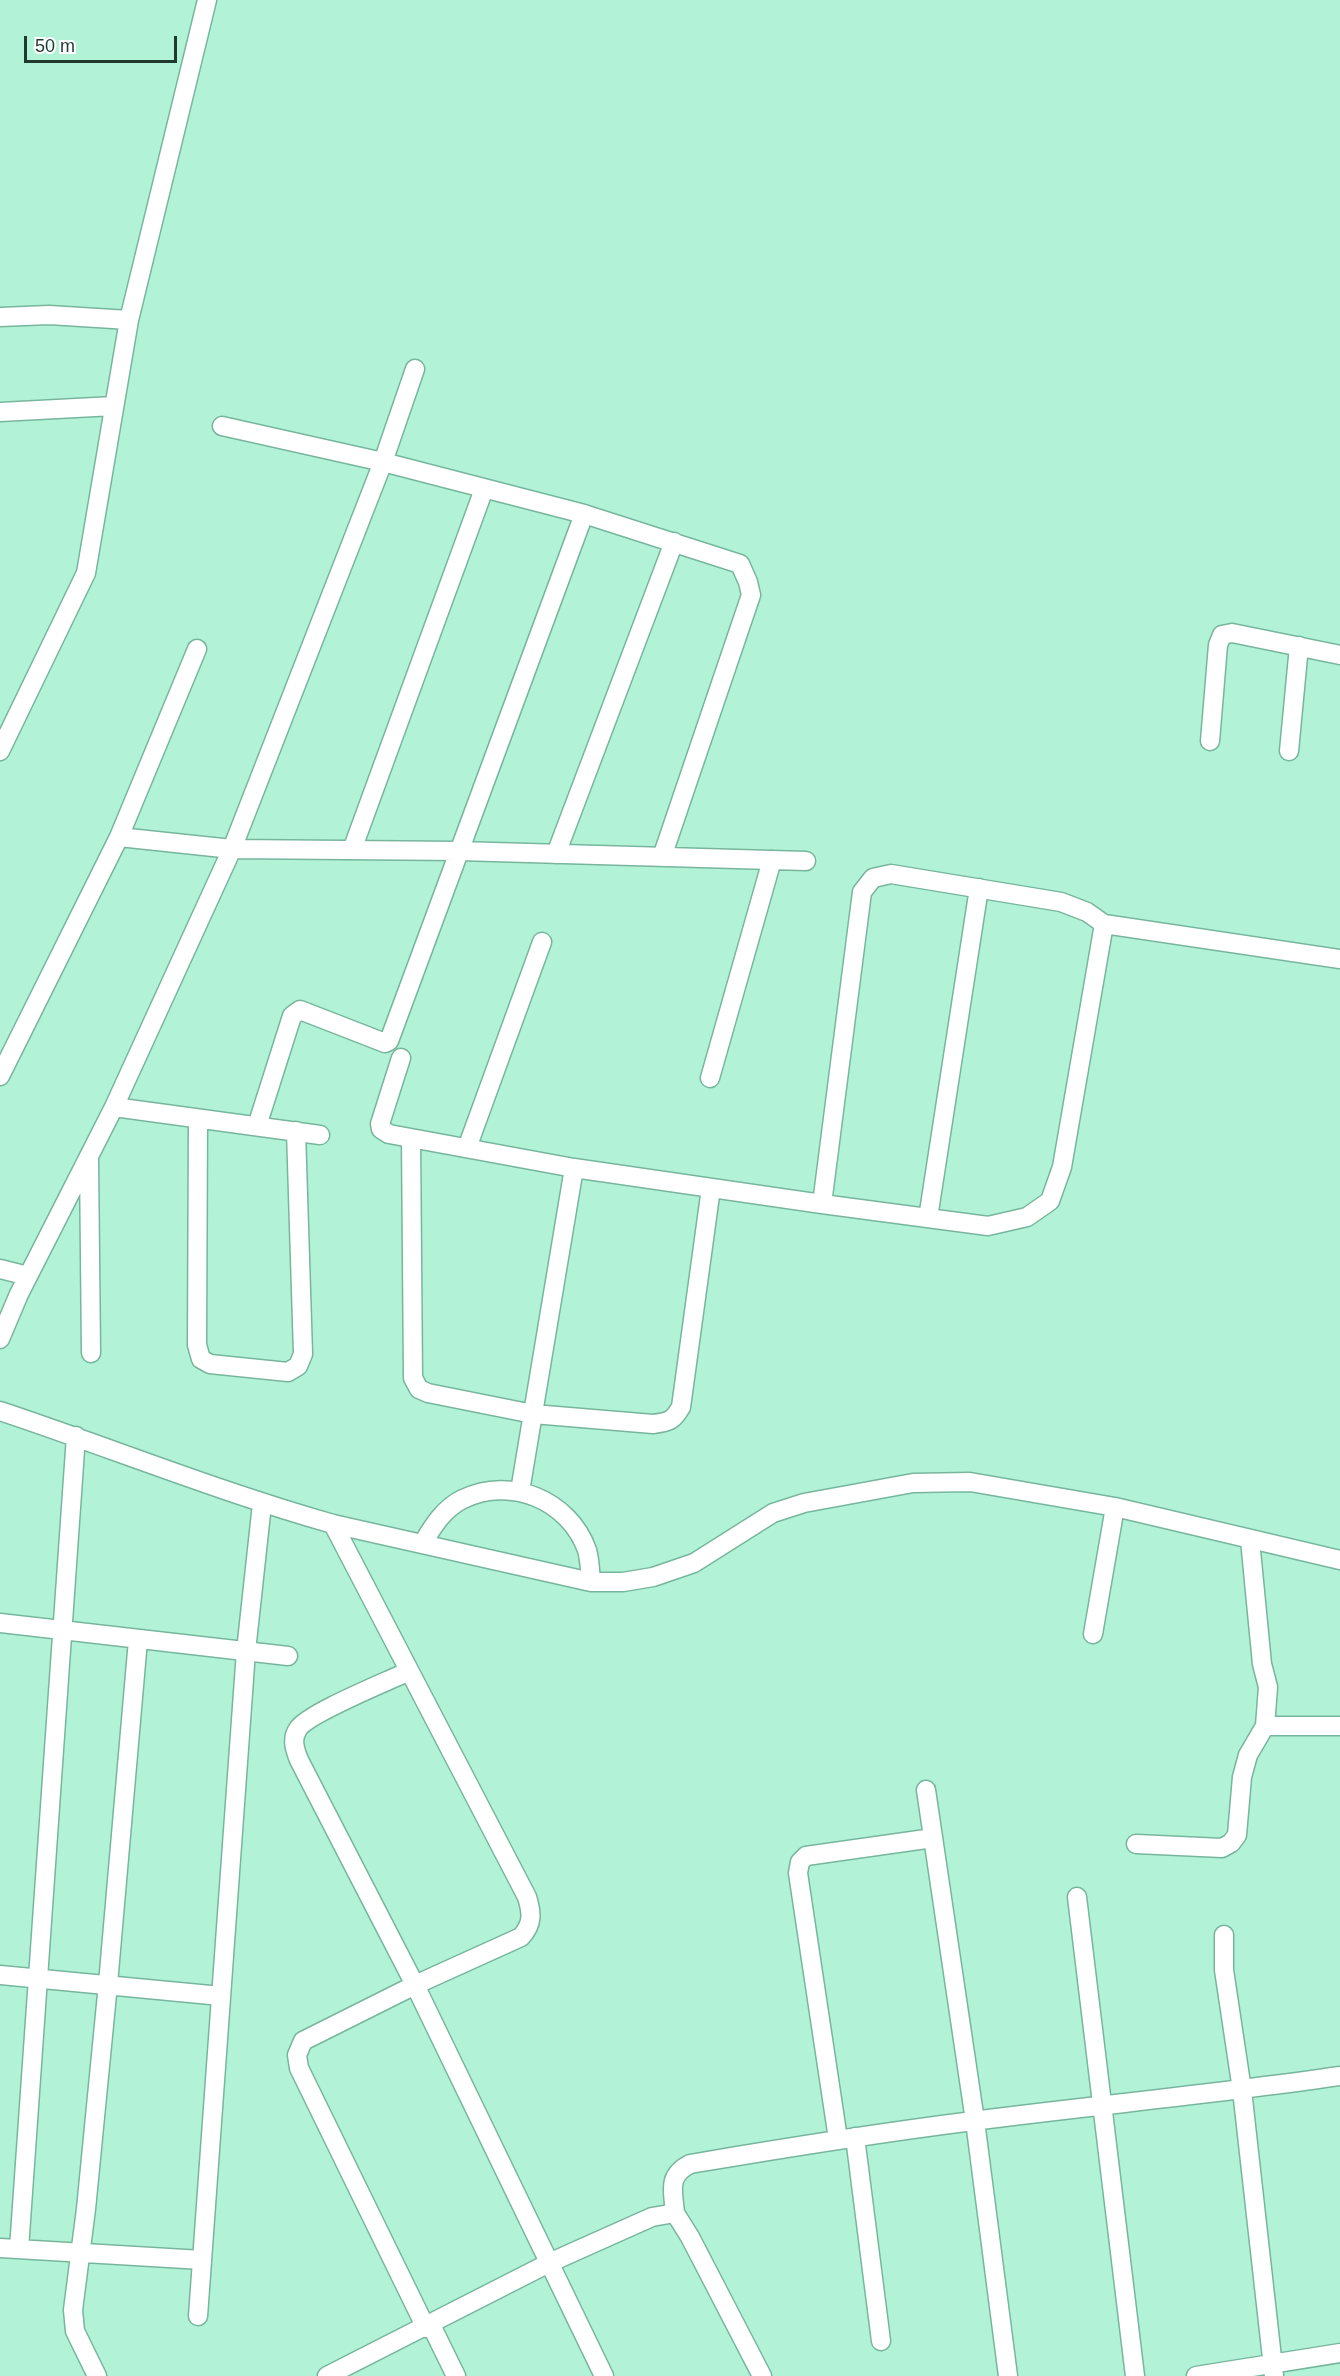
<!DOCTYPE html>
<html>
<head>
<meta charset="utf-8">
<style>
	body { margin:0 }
	#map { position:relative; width:1340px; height:2376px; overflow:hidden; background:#b2f3d8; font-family:Helvetica,sans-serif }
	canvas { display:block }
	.scale { position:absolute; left:24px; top:36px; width:153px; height:27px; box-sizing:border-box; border:3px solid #1f392f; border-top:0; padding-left:8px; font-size:18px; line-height:21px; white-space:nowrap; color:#1f392f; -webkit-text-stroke:4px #fff; paint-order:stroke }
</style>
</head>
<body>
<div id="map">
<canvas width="1340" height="2376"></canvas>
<div class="scale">50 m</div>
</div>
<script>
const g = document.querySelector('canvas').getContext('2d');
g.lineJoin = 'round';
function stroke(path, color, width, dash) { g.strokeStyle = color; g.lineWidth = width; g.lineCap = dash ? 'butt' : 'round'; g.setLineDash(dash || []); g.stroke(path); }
const minor = new Path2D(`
	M0,317l49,-2 80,5
	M0,412l114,-6
	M222,426l161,36 201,52 156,50 8,18 3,13 -89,262
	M1210,741l8,-96 4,-10 10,-2 108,22
	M0,751l86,-178 43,-253 78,-320
	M1289,751l10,-105
	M119,837l113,12 227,2 347,10
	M352,850l132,-361
	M556,854l118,-312
	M401,1058l-21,66 1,5 8,5 185,34 248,36 166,22 39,-9 23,-16 12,-34 42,-243
	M0,1076l119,-239 78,-188
	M710,1078l62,-218
	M114,1107l206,28
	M198,1119l-1,226 4,14 9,5 78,8 10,-6 5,-12 -7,-223
	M257,1126l35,-110 8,-6 85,33 4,-2 195,-527
	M411,1138l2,240 6,11 9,4 105,21 120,10c16,-2 20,-3 28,-17l30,-219
	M467,1148l75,-206
	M89,1159l2,194
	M822,1204l40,-312 11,-14 18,-4 170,28 26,10 17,12 236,35
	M928,1218l51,-330
	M0,1269l28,7
	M0,1339l19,-45 95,-187 118,-258 151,-387 32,-93
	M0,1411c111,37 220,81 333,113
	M520,1491l54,-323
	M423,1543c10,-17 21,-35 40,-44 48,-23 106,1 124,51 3,10 3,22 4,32
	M0,1623l288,33
	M1093,1634l22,-127
	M409,1671c-20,10 -101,42 -111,58 -7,10 -3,21 1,31l116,225 -112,56 -6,14 2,13 127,260
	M1265,1726h75
	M926,1790l49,331 33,255
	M1136,1844l86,4 9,-5 6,-8 5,-58 6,-22 17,-29 3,-39 -6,-23 -12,-124
	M1077,1897l58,479
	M1224,1935v35l18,120 32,286
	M0,1975l221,21
	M855,2137l26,204
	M838,2139l-40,-266 2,-11 6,-6 127,-18
	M675,2213c-2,-23 -8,-37 15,-49 94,-16 188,-31 283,-43 123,-16 245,-27 367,-45
	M0,2248l202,12
	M19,2249l57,-813
	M198,2316l48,-665 16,-147
	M431,2325l25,51
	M97,2376l-22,-45 -2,-21 13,-101 22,-225 30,-344
	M327,2376l222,-113 103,-46 23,-4 15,24 72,139
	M604,2376l-189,-391 106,-48c12,-13 11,-24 6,-40l-194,-373 258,58h32l30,-5 41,-14 79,-50 31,-10 109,-20 57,-1 145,25 225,53
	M1196,2376l144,-23`);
stroke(minor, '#77b69d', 21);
stroke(minor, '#fff', 18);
</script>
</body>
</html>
